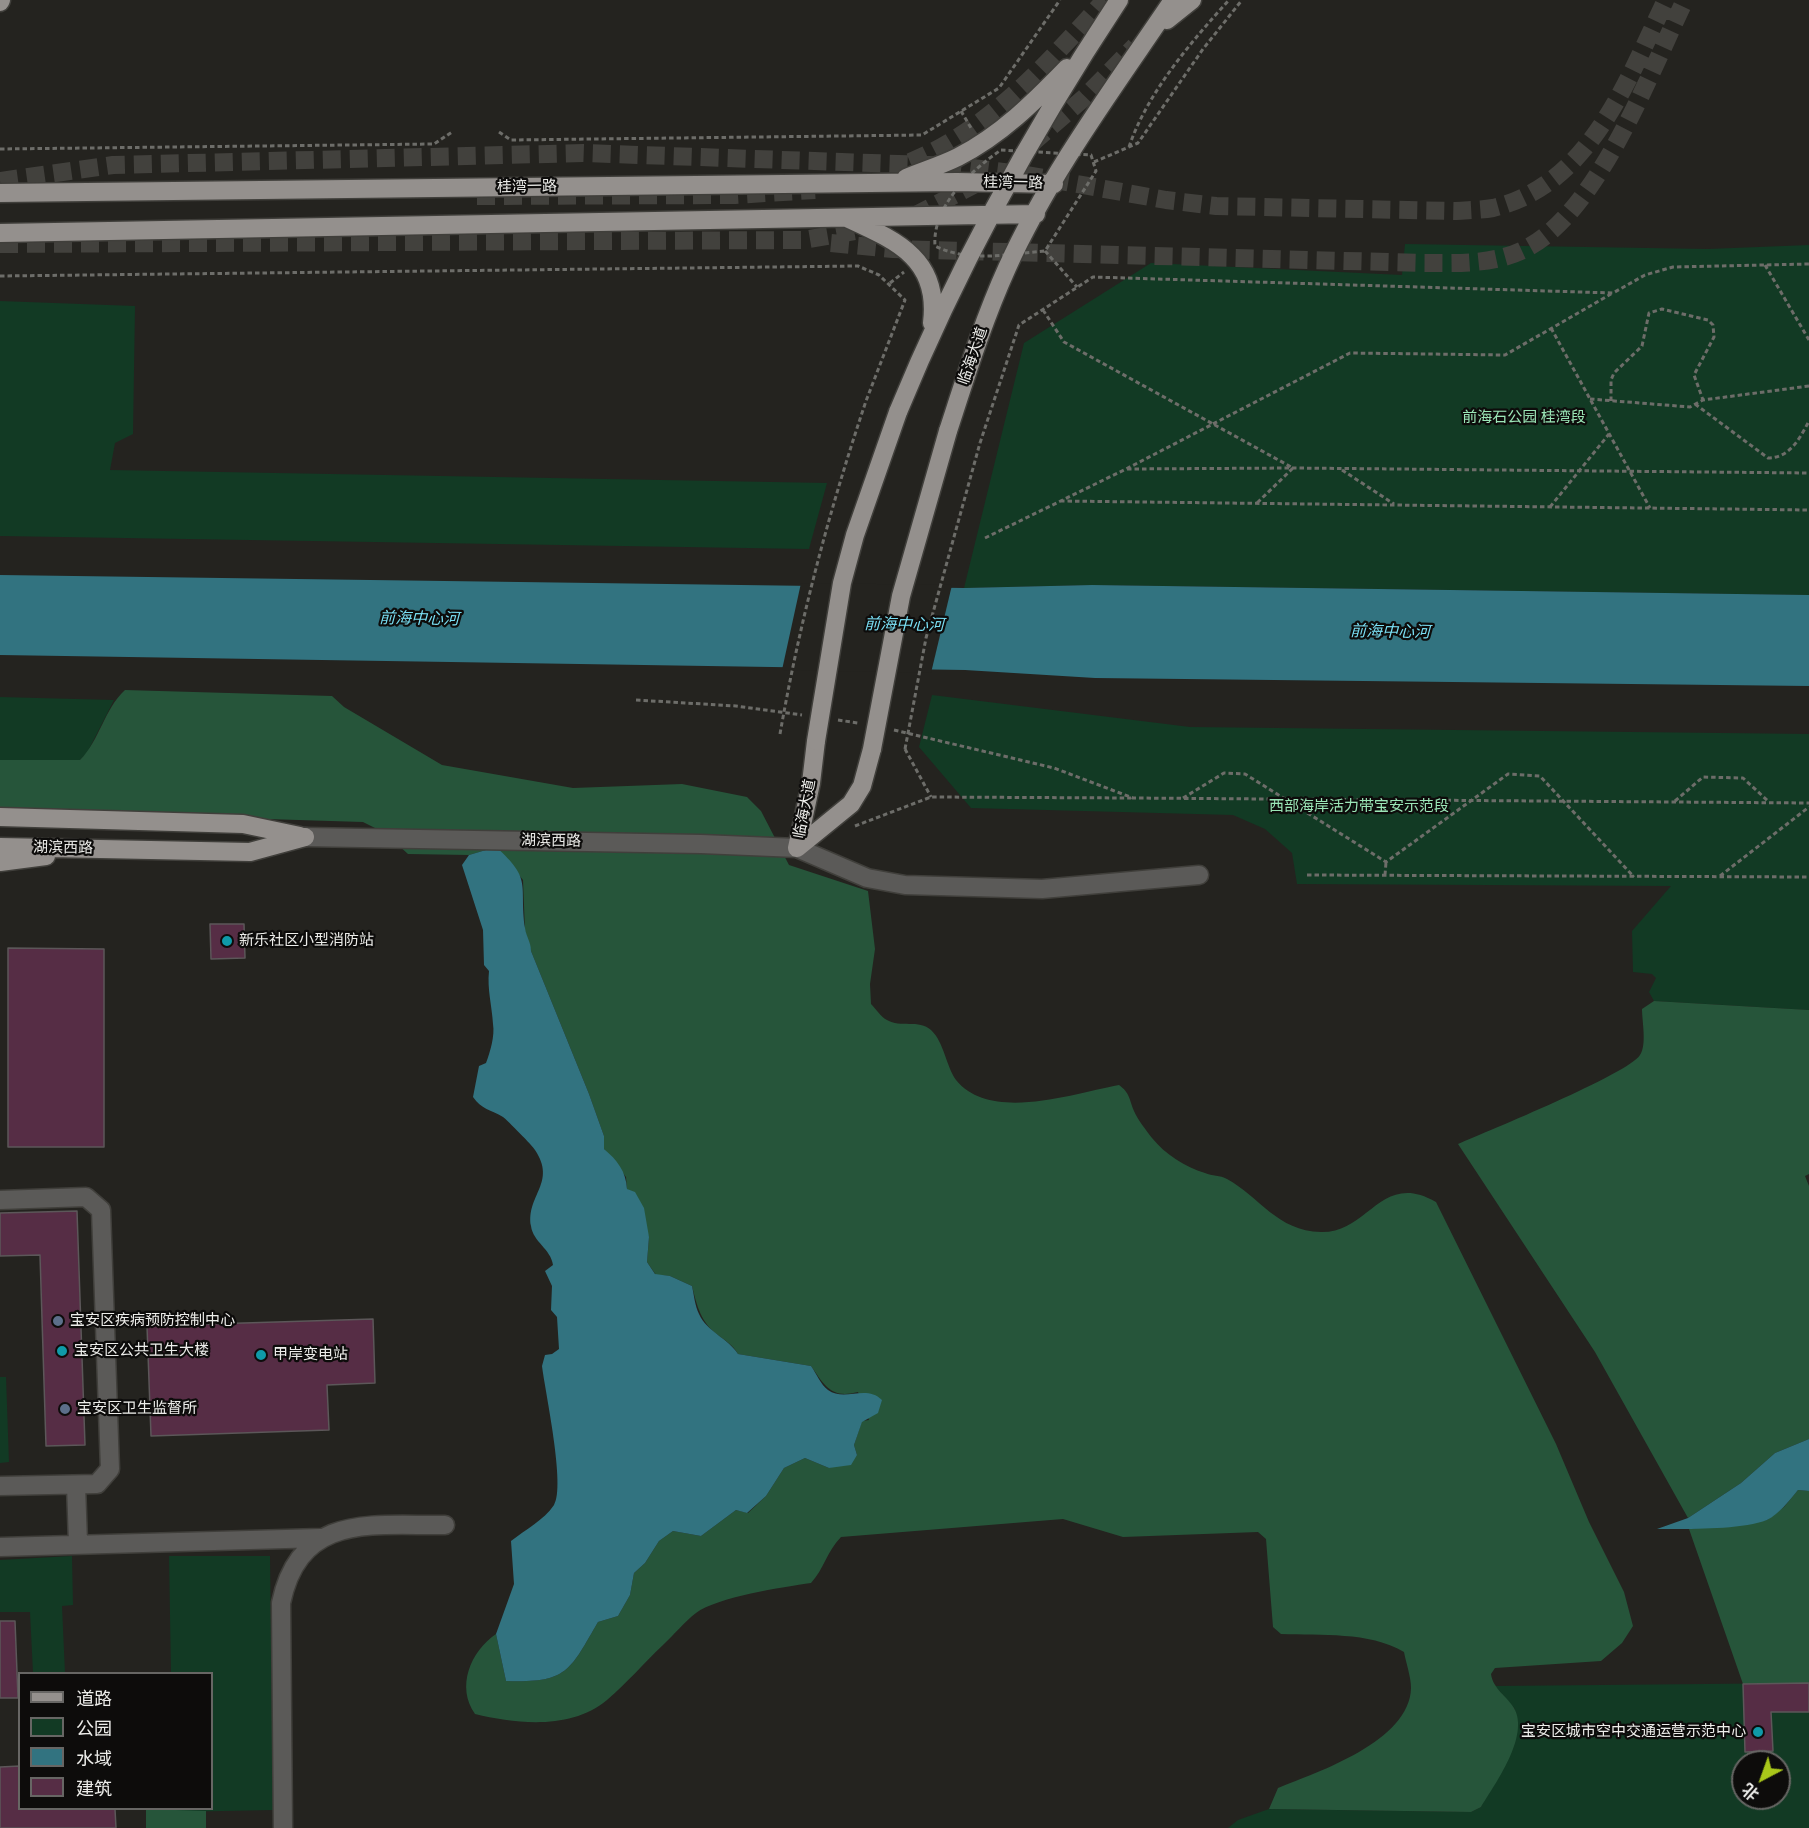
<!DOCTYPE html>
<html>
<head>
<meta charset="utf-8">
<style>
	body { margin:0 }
	#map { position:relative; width:1809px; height:1828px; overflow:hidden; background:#24231f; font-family:"IBM Plex Sans","Noto Sans SC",sans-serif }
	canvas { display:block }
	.legend { position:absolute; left:18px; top:1672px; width:195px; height:138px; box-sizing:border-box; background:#0d0c0b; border:2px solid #676664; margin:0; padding:8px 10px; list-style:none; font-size:18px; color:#ededea }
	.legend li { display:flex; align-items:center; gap:12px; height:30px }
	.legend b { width:30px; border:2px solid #676664 }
	.north { position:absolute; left:1731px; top:1750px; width:60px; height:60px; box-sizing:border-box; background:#0d0c0b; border:2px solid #676664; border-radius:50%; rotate:221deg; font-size:16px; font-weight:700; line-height:24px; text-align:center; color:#ededea }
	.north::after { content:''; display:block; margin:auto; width:21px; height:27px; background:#a9c71a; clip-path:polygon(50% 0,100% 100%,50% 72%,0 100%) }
</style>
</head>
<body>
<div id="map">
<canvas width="1809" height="1828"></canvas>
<ul class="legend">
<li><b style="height:8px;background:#94908d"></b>道路</li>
<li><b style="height:16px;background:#123a24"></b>公园</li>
<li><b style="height:16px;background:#327380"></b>水域</li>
<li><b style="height:16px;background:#562d45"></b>建筑</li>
</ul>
<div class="north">北</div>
</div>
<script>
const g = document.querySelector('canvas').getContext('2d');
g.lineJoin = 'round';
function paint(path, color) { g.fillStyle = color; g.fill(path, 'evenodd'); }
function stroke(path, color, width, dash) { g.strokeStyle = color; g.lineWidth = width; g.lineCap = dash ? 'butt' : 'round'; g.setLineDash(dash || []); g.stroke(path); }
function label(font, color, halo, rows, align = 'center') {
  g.font = font + ' "IBM Plex Sans","Noto Sans SC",sans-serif'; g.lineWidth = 4.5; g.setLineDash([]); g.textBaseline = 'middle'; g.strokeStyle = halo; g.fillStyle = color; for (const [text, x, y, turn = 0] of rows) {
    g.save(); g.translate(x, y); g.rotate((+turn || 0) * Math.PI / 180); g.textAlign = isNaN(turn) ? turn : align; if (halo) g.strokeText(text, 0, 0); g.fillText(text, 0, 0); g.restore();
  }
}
paint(new Path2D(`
	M1405,244l303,5 101,-4v350l-717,-10 -128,3 60,-245 127,-80 251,12z
	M0,301l135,5 -2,128 -18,9 -5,27 717,13 -18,66 -809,-13z
	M932,695l258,32 619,7v276l-155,-9 -5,-9 7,-14 -4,-4 -19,-2 -1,-41 39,-45 -374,-2 -5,-31 -27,-24 -32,-14 -262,-7 -52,-61z
	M0,697l114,3 -27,53 -7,7h-80z
	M0,1377h6l3,85 -9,1z
	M72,1556l1,49 -11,1 3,67h-32l-3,-61h-30v-52z
	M169,1556h101l3,254 -99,2v-3l38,-1v-134l-41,-1z
	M1809,1683v145h-581l10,-8 31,-11 202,3 10,-5 34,-98 -20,-23zM1743,1762h36v36h-36z`), '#123a24');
paint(new Path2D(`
	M125,690l207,6 12,11 98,58 131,23 109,-4 65,13 14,14 28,54 79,26 7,58 -5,35 1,20c5,5 10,13 16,16 13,8 32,-1 44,10 13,12 15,36 25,50 35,43 118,13 163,5 11,8 10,14 15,26 4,9 12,19 18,27 13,16 33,29 53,35 7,3 15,2 22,6 33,18 50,52 94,53 48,1 60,-62 115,-30l120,242 33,78 35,70 9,34 -11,17 -21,18 -106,7 -4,6c2,15 16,22 23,34 16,28 -19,76 -33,99l-10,5 -202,-3 9,-21c40,-16 132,-47 133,-100 0,-11 -5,-25 -7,-36 -36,-21 -82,-16 -123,-18l-8,-7 -7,-88 -8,-7 -135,5 -60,-18 -222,18c-14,14 -17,32 -30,46 -28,4 -94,14 -115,30 -12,9 -22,22 -33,32 -19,18 -36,38 -56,55 -36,30 -90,24 -132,14 -19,-27 -5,-62 21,-80l10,47c61,2 63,-9 92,-59l20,-6 12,-21 4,-22 11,-10 14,-22 14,-10 28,5 35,-26 12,3 18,-17 18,-28 21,-10 24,10 28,-13 -3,-10 8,-24 7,-1 -11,-28c-27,7 -33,-6 -47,-26l-73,-12c-6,-10 -11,-12 -20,-19 -17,-12 -21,-29 -26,-49l-22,-10 -14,-1 -9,-13 2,-25 -22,-48 -1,-12 -22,-28v-13l-15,-42 -58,-143 -6,-20 -2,-51 -27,-33 -27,8 -61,-1 -23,-21 -22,-11 -356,-11 -7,-3v-48h80c20,-20 24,-51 45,-70z
	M1654,1001l155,9v164l-4,2 4,10v253l-34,14 -34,30 -53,35 -93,-166 -137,-208c30,-13 170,-70 182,-89 7,-10 2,-34 2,-46z
	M1798,1490l11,1v192l-66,1 -54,-155 78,-9 17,-13z
	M146,1809l60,2v17h-60z`), '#26553a');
paint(new Path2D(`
	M0,575l964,13 128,-3 717,10v91l-714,-8 -130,-8 -965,-15z
	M496,847c37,33 23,37 29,81 1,8 6,14 6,23l58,143 15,42v13c13,11 22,22 23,40l8,3 9,16 5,29 -2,25 8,12 15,2 22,10c2,9 3,20 7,28 8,18 29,24 39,40l73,12c5,7 10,19 17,24 17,12 38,-6 54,10l-4,13 -16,9 -8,23 3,10 -6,10 -22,3 -24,-10 -21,10 -18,28 -19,17 -11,-3 -35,26 -28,-5 -14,10 -14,22 -11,10 -4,22 -12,21 -20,6c-29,50 -31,61 -92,59l-10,-47 18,-50 -3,-43c14,-11 33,-21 43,-36 12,-18 -9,-114 -12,-139l3,-11 7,-1 7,-5 -2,-32 -6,-7 1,-24 -7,-15 8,-6c-2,-16 -20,-23 -22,-39 -5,-31 26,-43 4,-76 -2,-4 -28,-30 -32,-33 -12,-7 -22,-8 -30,-20l6,-31 7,-3c4,-11 9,-27 7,-39 -1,-18 -6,-35 -4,-53l-5,-6 -1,-35 -21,-65 7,-10z
	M1809,1439v52l-11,-1c-9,11 -19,24 -31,30 -26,10 -81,9 -110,9l31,-11 53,-35 34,-30z`), '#327380');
paint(new Path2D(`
	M801,583l151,2 -21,88 -149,-3z`), '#24231f');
const building = new Path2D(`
	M210,924h34l1,34 -34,1z
	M8,948l96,1v198h-96z
	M77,1211l8,234 -39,1 -6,-191 -40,1v-43z
	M373,1319l2,64 -48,2 2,45 -178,6 -4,-110z
	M0,1621h15l3,77h-18z
	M1809,1683v29h-38l2,39 -28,1 -2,-68z
	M20,1766v43h95l1,19h-116v-61z`);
paint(building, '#562d45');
stroke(building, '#5c5759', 1.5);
stroke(new Path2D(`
	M1031,144l54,-47 50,-51
	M910,162c79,-32 139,-100 195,-162
	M0,181l113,-16 470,-12 375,13 69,9 139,25 50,6 240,5c12,-1 25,-1 37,-3 98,-24 134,-128 173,-208
	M477,196l258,-1 80,-5
	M914,216l71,-37
	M831,243l62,6 531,14c34,0 71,2 103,-15 72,-38 123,-176 158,-248
	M0,244l803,-4 76,-13`), '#42413d', 18, [18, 9]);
const minor = new Path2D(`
	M305,837l396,7 96,4 70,30 38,7 137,4 157,-14
	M0,1200l86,-3 15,13 9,259 -13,15 -97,2
	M76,1485l2,58
	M0,1547l321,-9
	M283,1828l-2,-225c19,-91 91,-77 164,-78`);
const major = new Path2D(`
	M0,2l1,-2
	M1167,20l25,-20
	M906,178c17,-7 36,-13 52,-21 43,-22 76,-55 109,-89
	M0,193l957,-11 97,2
	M847,218c50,23 93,41 85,105
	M0,233l1036,-19
	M898,412c59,-144 135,-282 221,-412
	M948,431c18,-55 35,-110 59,-163 43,-95 108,-182 166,-268
	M0,817l243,7 57,12
	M0,847l250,5 55,-15
	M797,848l54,-44 11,-18 10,-37
	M797,848l14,-65 5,-42
	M0,862l46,-6`);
stroke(minor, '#403f3b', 21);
stroke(major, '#403f3b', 21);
stroke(new Path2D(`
	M961,111l10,17
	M499,132l12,8 411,-5 77,-47 61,-88
	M1129,147c18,-54 62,-105 100,-147
	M0,149l434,-5 18,-12
	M1001,150l90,5 5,16 -51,80c-38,3 -75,12 -110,-5 -3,-39 35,-75 66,-96z
	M1094,162l44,-19 65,-94 39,-49
	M1045,251l32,36
	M1765,265l44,75
	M0,276l858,-10 21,9 26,25 -39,101
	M890,283l14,-11
	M1043,310l21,32 229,126 -37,36
	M1551,328l99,180
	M1590,399l100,8 13,-7 106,-14
	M1611,401v-21l3,-7 28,-27 7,-33 13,-4 46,11 5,5 1,12 -20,38 9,25
	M1695,404l73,54c22,0 32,-20 41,-37
	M980,443l39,-118 74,-48 520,16 32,-18 28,-8 136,-3
	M1127,469l166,-1 516,5
	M1342,470l52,34
	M1060,501l749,9
	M1550,507l59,-73
	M985,538l141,-69 224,-116 155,2 106,-61
	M636,700l100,6 66,9
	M838,720l20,3
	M894,730l160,38 79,30 676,5
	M905,749l26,48
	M1183,798l41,-25 21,1 141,88 122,-88 32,2 94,101
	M1675,801l28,-24 40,1 25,23
	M855,826l76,-29 200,1
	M1307,875l502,2
	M1385,875l1,-13
	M1720,876l89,-69`), '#6d6d69', 3, [4.5, 3]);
stroke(minor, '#5b5a58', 18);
stroke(major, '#94908d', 18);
const majorBridge = new Path2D(`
	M816,741l26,-158 13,-48 43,-123
	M872,749l29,-153 47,-165`);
stroke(majorBridge, '#403f3b', 21, []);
stroke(new Path2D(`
	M780,734c20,-114 49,-223 86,-333
	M905,749l21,-111 54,-195`), '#6d6d69', 3, [4.5, 3]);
stroke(majorBridge, '#94908d', 18);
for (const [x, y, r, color] of [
	[227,941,6,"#0f9aa8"],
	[58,1321,6,"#5c6f8a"],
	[62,1351,6,"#0f9aa8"],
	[261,1355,6,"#0f9aa8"],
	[65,1409,6,"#5c6f8a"],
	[1758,1732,6,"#0f9aa8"]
]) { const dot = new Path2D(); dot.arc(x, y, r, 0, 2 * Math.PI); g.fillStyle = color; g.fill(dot); stroke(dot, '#0d0c0b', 2); }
label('15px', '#ededea', '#0d0c0b', [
	["桂湾一路",1013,183,1],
	["桂湾一路",527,187,-1],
	["临海大道",973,356,-71],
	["临海大道",805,809,-79],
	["湖滨西路",551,841,1],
	["湖滨西路",63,848,1]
]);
label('15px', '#9be6b7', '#0d0c0b', [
	["前海石公园 桂湾段",1524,418],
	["西部海岸活力带宝安示范段",1359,807]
]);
label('15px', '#ededea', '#0d0c0b', [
	["新乐社区小型消防站",239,941],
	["宝安区疾病预防控制中心",70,1321],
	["宝安区公共卫生大楼",74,1351],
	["甲岸变电站",273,1355],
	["宝安区卫生监督所",77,1409],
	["宝安区城市空中交通运营示范中心",1746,1732,"right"]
], 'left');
label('italic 16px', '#7adff4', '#0d0c0b', [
	["前海中心河",419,619,1],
	["前海中心河",904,625,1],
	["前海中心河",1390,632,1]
]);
</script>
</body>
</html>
